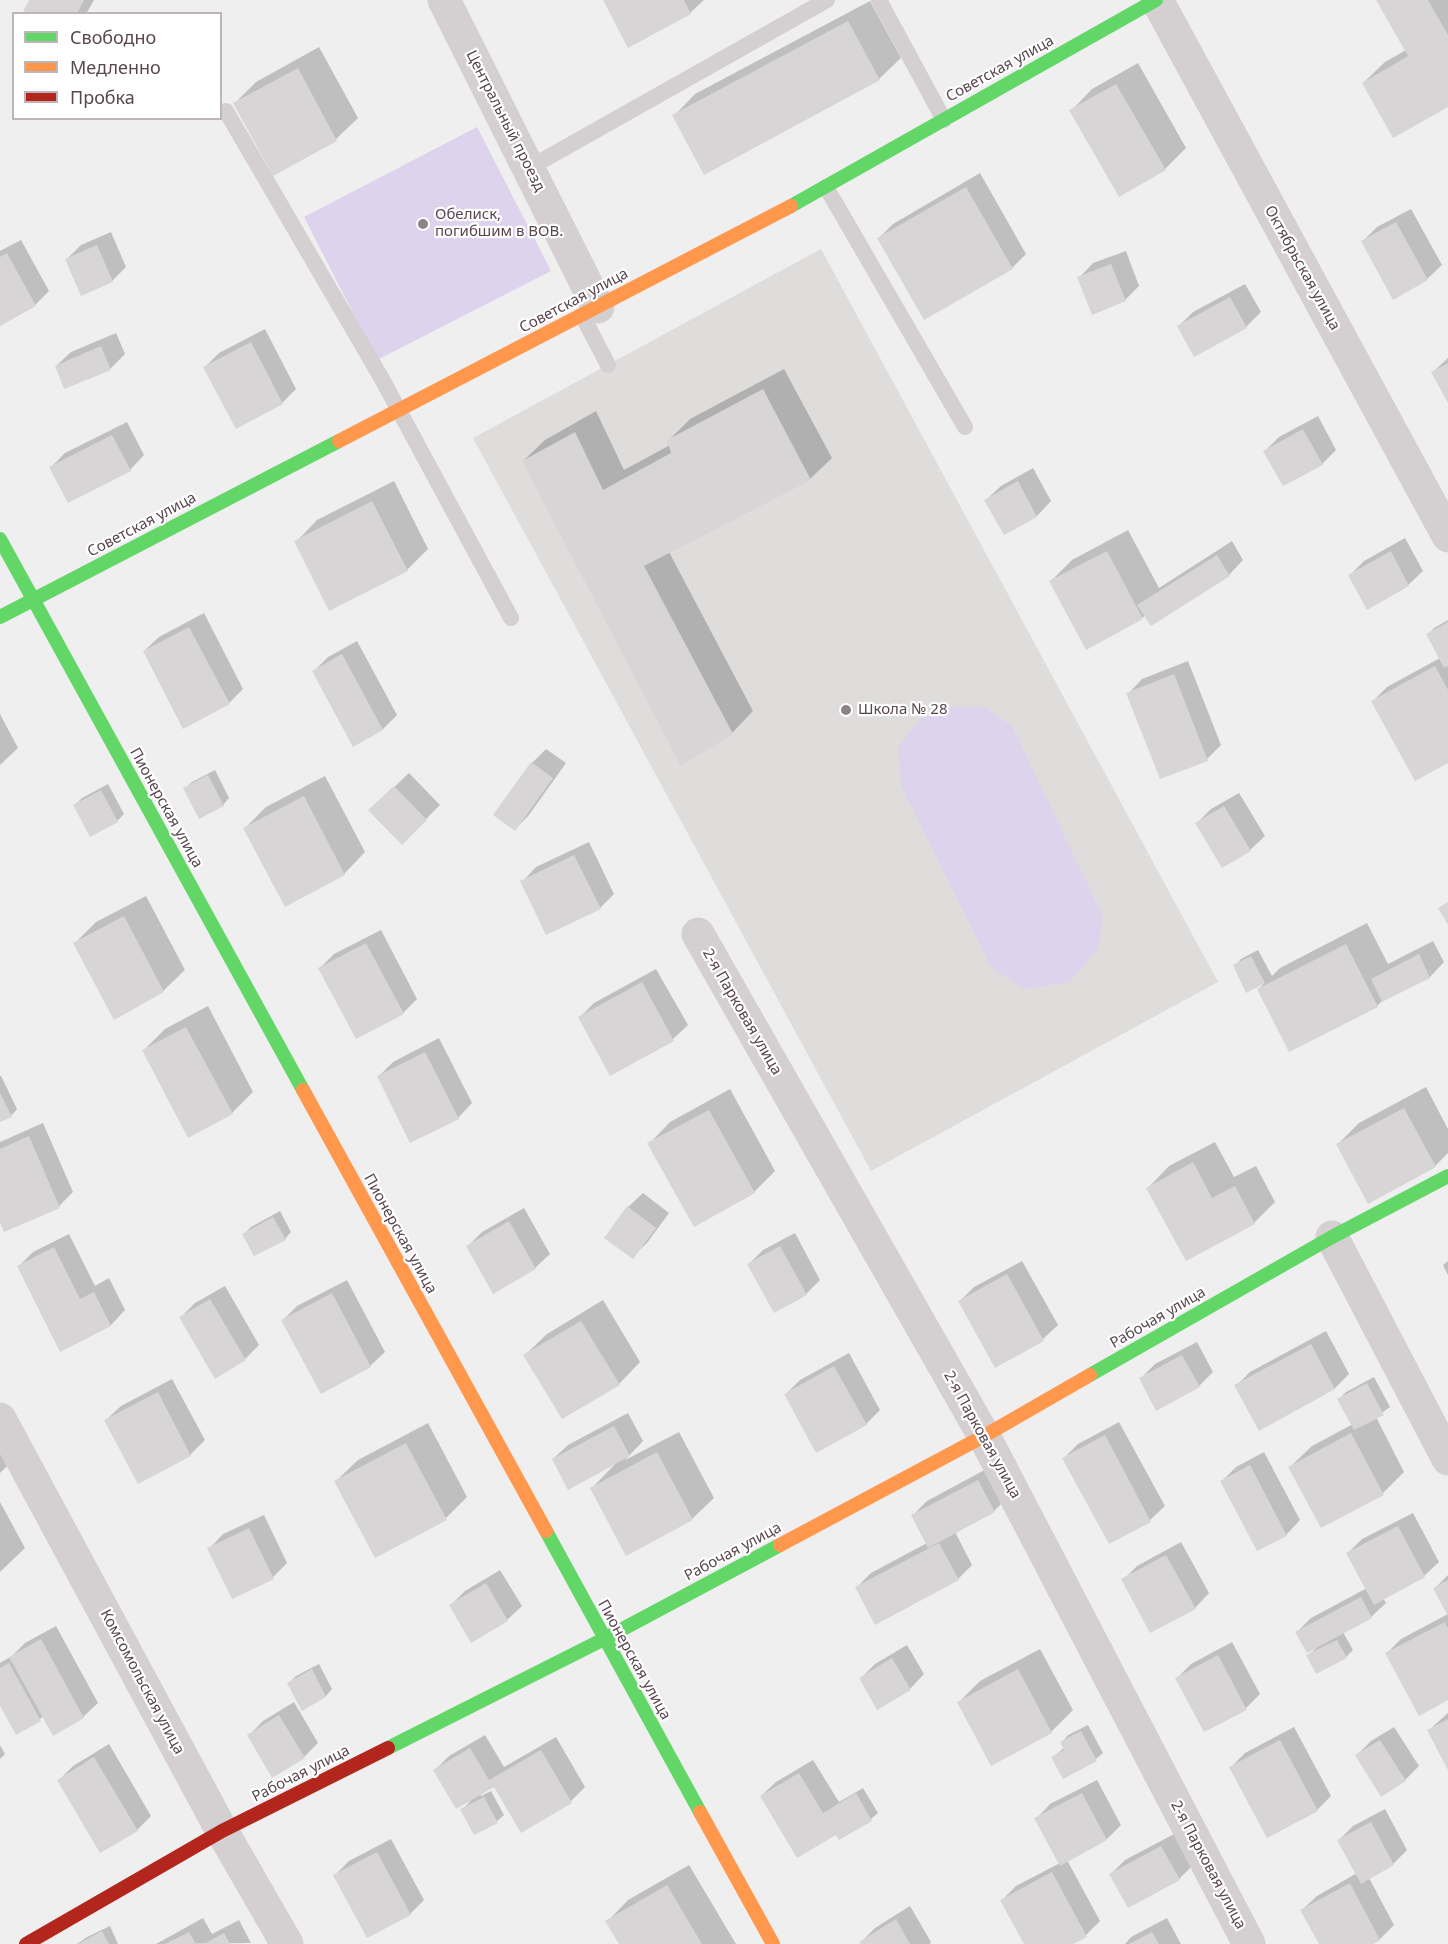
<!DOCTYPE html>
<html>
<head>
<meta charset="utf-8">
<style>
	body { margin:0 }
	#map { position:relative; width:1448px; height:1944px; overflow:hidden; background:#eeefee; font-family:"Noto Sans",sans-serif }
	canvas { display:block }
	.legend { position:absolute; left:12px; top:12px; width:210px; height:108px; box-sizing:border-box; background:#fff; border:2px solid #bdb5b9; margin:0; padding:8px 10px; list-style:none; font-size:18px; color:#5a4650 }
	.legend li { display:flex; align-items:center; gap:12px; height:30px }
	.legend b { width:30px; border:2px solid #bdb5b9 }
</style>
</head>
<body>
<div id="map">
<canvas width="1448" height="1944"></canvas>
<ul class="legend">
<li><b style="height:8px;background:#63d668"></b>Свободно</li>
<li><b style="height:8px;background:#ff974d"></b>Медленно</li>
<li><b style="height:8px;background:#b3261e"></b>Пробка</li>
</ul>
</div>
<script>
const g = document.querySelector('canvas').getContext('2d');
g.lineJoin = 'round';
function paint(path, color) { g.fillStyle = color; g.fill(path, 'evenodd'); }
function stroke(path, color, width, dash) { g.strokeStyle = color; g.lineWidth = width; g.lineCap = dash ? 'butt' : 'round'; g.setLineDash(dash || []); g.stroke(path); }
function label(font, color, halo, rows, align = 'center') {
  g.font = font + ' "Noto Sans",sans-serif'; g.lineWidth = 4.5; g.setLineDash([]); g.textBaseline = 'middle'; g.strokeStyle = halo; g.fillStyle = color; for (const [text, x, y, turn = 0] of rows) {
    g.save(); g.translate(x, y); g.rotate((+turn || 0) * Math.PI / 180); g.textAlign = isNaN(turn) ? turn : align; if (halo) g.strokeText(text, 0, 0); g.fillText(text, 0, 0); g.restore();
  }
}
paint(new Path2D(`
	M821,249l397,733 -347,189 -398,-733z`), '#dedddc');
paint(new Path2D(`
	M477,127l74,144 -174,89 -73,-143z
	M953,707h31l28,19 91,191 -5,32 -29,33 -45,7 -33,-22 -90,-182 -3,-38 25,-31z`), '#ddd3ed');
paint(new Path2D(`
	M31,0h63l-8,14h-58z
	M604,0h100l-14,13z
	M1377,0h71v105l-85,-22 22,-21 21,-12z
	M870,1l31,57 -22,21 -205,37 21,-22z
	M319,47l39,71 -22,21 -62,35 -39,-71 21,-21z
	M1138,63l48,85 -21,21 -94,-58 21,-22z
	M980,173l46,81 -14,14 -133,-30 14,-14z
	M1411,209l31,56 -15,14 -64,-38 14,-14z
	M111,232l15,35 -14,14 -45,-22 14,-14z
	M21,240l28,51 -14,14 -35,19v-73z
	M1126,251l13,35 -14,14 -46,-22 14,-15z
	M1245,284l16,28 -15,15 -51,28 -16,-29 14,-14z
	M265,329l31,60 -14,14 -77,-36 14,-14z
	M116,333l9,21 -15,15 -54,-3 15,-14z
	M1448,358v42l-15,-28z
	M784,369l48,89 -22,21 -141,73 84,159 -21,22 -209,-272 22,-21 51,-29 28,59 46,-25 -1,-5 21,-21z
	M1318,416l18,34 -14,14 -57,-13 14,-14z
	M127,422l17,33 -14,15 -79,-3 14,-14z
	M1033,468l18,33 -14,15 -33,17 -18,-33 15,-14z
	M394,481l34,68 -21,21 -111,-28 21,-22z
	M1128,530l31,58 73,-47 11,19 -14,15 -77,49 -6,-9 -4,3 -91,-37 21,-21z
	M1405,538l18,33 -15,14 -58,-10 14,-14z
	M204,613l39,76 -14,14 -85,-52 15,-14z
	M1448,620v141l-75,-60 14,-14 53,-29 -12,-23 6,-7z
	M357,641l40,74 -14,14 -30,16 -39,-74 14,-14z
	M1188,661l33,84 -14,14 -79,-65 14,-15z
	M0,714l18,34 -18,17z
	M546,749l20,14 -37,52 -14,14 17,-66z
	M215,770l14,28 -6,7 -38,-16 7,-7z
	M409,773l31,32 -38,38 -17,-47z
	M325,776l40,76 -21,22 -99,-46 21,-21z
	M108,784l16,30 -7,7 -42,-16 7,-7z
	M1239,793l26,43 -15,14 -28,16 -25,-43 14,-14z
	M589,842l25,52 -14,14 -78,-26 14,-15z
	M146,896l39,74 -22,21 -88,-48 21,-21z
	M1367,923l21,41 45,-23 11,21 -14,15 -48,24 -5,5 -118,-17 6,-7 -18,9 -12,-25 6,-7 17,-9 14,26 8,-8z
	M381,930l36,69 -14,14 -83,-45 14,-14z
	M656,969l32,56 -15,14 -62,35 -31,-57 14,-14z
	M208,1006l45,86 -21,21 -88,-63 21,-21z
	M439,1038l33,65 -14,15 -79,-42 14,-14z
	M0,1076h1l16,33 -6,7 -11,5z
	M1426,1087l22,42v24l-13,13 -97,-22 21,-21z
	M730,1089l45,82 -21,21 -105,-48 21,-22z
	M43,1123l30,69 -14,14 -59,13v-77z
	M1215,1142l19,35 22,-11 19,36 -21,21 -106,-35 21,-22z
	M643,1193l26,20 -22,30 -15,14 -4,-50z
	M524,1208l26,46 -15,14 -67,-22 14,-14z
	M280,1211l11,21 -6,7 -41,-5 7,-7z
	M795,1233l25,47 -14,14 -57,-30 14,-14z
	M69,1234l26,52 14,-8 16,32 -14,15 -50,25 -42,-84 14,-14z
	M1022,1261l36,64 -15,14 -47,27 -36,-65 14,-14z
	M1448,1261v14l-5,-10z
	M347,1280l38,72 -15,14 -49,26 -38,-72 14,-14z
	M225,1286l34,59 -14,14 -64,-42 14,-14z
	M603,1300l37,62 -21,22 -94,-29 22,-21z
	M1326,1331l23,43 -14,14 -76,41 -23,-43 14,-14z
	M1197,1342l16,30 -14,14 -58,-8 14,-14z
	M849,1353l31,57 -14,14 -80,-30 14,-14z
	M1374,1377l16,30 -14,10 28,55 -21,21 -93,-26 22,-21 41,-22 -14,-25 7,-7z
	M172,1379l33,61 -15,15 -52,27 -32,-62 15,-14z
	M628,1413l15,28 -18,19 54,-28 35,66 -22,21 -100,-31 25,-26 -64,-3 15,-14z
	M1119,1422l46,84 -15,14 -41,22 -45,-84 14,-14z
	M428,1423l39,74 -21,21 -110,-37 22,-21z
	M0,1435l13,25 -13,13z
	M1264,1452l36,68 -14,15 -64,-54 14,-14z
	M992,1466l16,31 -14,14 -39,21 17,33 -14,14 -101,8 14,-14 56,-30 -14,-28 14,-14z
	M0,1502l25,46 -25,24z
	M1413,1513l26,49 -15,14 -41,22 3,5 -15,14 -28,15 10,18 -7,7 -38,-1 8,-8 -19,-16 14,-14 56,-30 -19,-35 14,-14z
	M264,1515l23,48 -14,14 -40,20 -24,-48 14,-15z
	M1181,1542l28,51 -14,15 -72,-28 14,-14z
	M500,1570l22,36 -15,14 -56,-15 14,-14z
	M1448,1575v38l-13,-25z
	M1448,1614v84l-61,-45 14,-14z
	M56,1626l42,77 -15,14 -30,17 -10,-18 -3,3 -40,-16v-40l12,-7 13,-13z
	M1232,1642l28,52 -14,14 -69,-30 14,-14z
	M907,1645l17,29 -14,15 -49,-11 14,-14z
	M1040,1649l33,61 -22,22 -59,32 -33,-62 21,-21z
	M319,1664l13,25 -6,7 -23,12 -14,-25 7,-7z
	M294,1702l24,41 -14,14 -55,-22 14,-14z
	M1448,1713v52l-19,-35z
	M1088,1725l15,28 -7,6 -33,18 -10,-20 11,-9 -2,-6 6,-7z
	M1294,1727l37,69 -14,14 -87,-42 15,-15z
	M1394,1727l25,39 -14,14 -48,-25 14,-14z
	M485,1735l19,32 52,-30 29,50 -14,14 -50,30 -27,-46 -14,9 1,2 10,-5 13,24 -7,6 -35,-11 10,-11 -37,-29 14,-14z
	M109,1744l42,72 -14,14 -78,-50 14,-14z
	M0,1745l5,9 -5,5z
	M813,1760l26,42 24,-14 15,25 -7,6 -35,14 -75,-37 15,-14z
	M1097,1780l24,45 -14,14 -40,21 33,61 -14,14 -16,9h-44l-24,-44 14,-14 44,-23 -24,-44 14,-15z
	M1385,1809l22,41 -14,14 -24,14 25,47 -14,14 -10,5h-50l-18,-34 15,-14 40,-23 -18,-33 14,-14z
	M1176,1833l17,32 -14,14 -68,-5 14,-14z
	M391,1839l33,61 -14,14 -75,-39 14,-14z
	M689,1865l47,79h-116l-13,-22 21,-22z
	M910,1906l21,36 -1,2h-68l-1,-2 14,-14z
	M203,1918l9,16 27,-14 12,23 -95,1z
	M1167,1918l14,26h-56l6,-7z
	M110,1926l8,18h-41l10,-7z`), '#0003');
paint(new Path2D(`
	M29,0h55l-7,14h-52l-2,-2z
	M603,0h81l7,14 -63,34z
	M1376,0h52l20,35v72l-55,31 -31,-55 46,-27z
	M848,21l32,59 -176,95 -32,-60z
	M298,68l39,73 -64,35 -40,-73z
	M1116,84l50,86 -47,27 -50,-87z
	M966,187l47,82 -89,51 -47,-82z
	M1396,222l32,58 -35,20 -32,-59z
	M97,245l16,37 -32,14 -16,-37z
	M7,253l29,53 -36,20v-69z
	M1111,264l15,37 -34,14 -15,-38z
	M1230,297l17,31 -53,29 -17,-31z
	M251,342l32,62 -47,25 -33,-62z
	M101,346l10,24 -47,19 -9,-23z
	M1448,363v40l-17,-31z
	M763,389l48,91 -167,86 89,168 -52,32 -159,-305 53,-29 28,58 68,-37 -4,-13z
	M1303,429l20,36 -40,21 -20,-35z
	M112,435l19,36 -63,32 -19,-36z
	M1018,481l19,36 -33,18 -20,-35z
	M372,501l36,70 -79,40 -35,-70z
	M1107,551l36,68 -57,31 -37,-69z
	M1391,551l18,35 -42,24 -19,-35z
	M1217,555l13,21 -79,50 -14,-21z
	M1448,622v44l-4,2 -18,-34z
	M189,627l41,77 -47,25 -40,-78z
	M342,654l41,76 -30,17 -41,-76z
	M1435,666l13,24v73l-33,18 -44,-80z
	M1174,674l34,87 -48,18 -34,-86z
	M531,762l22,16 -38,53 -22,-16z
	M208,775l16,31 -25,13 -16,-31z
	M394,786l33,34 -25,25 -34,-35z
	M101,790l17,32 -28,15 -17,-32z
	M304,796l41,79 -60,32 -42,-79z
	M1224,806l27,45 -29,17 -27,-45z
	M574,855l27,54 -55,26 -26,-54z
	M1448,902v23l-10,-17z
	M124,916l40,76 -50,28 -41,-77z
	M366,943l38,71 -48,25 -38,-71z
	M1346,944l32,63 -89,45 -32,-63z
	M1419,954l11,24 -48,24 -11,-23z
	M1251,956l14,27 -19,10 -13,-28z
	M642,982l32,59 -64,35 -32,-59z
	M186,1027l47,87 -45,24 -46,-88z
	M425,1052l34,67 -49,24 -33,-67z
	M0,1093l12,24 -12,5z
	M1404,1108l32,59 -68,37 -32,-60z
	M709,1110l46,83 -61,34 -47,-84z
	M29,1136l31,72 -56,24 -4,-9v-74z
	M1193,1162l19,36 23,-12 20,38 -69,37 -40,-73z
	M627,1206l29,22 -23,31 -29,-21z
	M273,1217l13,23 -32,16 -12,-22z
	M509,1221l27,48 -43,25 -27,-48z
	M780,1246l27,49 -33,18 -27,-49z
	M54,1247l26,52 14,-7 17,34 -51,26 -43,-86z
	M1007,1274l37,67 -49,27 -37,-67z
	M332,1293l39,74 -50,27 -40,-74z
	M210,1299l36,61 -31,19 -36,-62z
	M581,1321l39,64 -58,34 -39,-64z
	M1311,1344l24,45 -76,42 -25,-46z
	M1182,1355l18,32 -44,24 -17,-33z
	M834,1366l33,59 -51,28 -32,-59z
	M1367,1383l17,32 -30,15 -17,-31z
	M158,1392l33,64 -53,28 -34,-64z
	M614,1426l16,30 -62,34 -16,-31z
	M1351,1433l33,62 -63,33 -33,-61z
	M1105,1435l46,87 -42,22 -47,-86z
	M406,1443l41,77 -72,38 -41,-77z
	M657,1452l36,68 -67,36 -36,-68z
	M1250,1465l37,71 -30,15 -37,-70z
	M978,1480l17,32 -67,36 -17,-33z
	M1398,1526l27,51 -51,28 -28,-52z
	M249,1528l25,51 -42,20 -25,-51z
	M939,1543l20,37 -84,45 -20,-38z
	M1166,1555l30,54 -46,24 -29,-54z
	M1448,1580v36l-15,-28z
	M486,1583l22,38 -37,22 -22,-38z
	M1361,1597l11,21 -65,35 -12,-21z
	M1445,1622l3,6v72l-29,16 -34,-63z
	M41,1639l43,79 -31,18 -44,-79z
	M1337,1640l10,18 -31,16 -10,-19z
	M1218,1655l29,55 -43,22 -29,-54z
	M892,1658l19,32 -34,20 -18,-32z
	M9,1663l32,58 -25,14 -16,-29v-38z
	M312,1669l14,28 -24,14 -15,-28z
	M1018,1669l34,64 -61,33 -34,-64z
	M279,1715l26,43 -33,20 -25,-43z
	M1448,1719v51l-21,-40z
	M1081,1731l16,30 -34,18 -12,-22 13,-7 -4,-8z
	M1280,1740l38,71 -51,27 -38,-71z
	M1380,1740l26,41 -25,16 -26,-42z
	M470,1748l19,32 52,-30 31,53 -51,30 -27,-46 -38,22 -23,-39z
	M94,1757l44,74 -38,22 -43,-73z
	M799,1773l24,40 33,-20 16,28 -33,19 -3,-5 -39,23 -37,-62z
	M1082,1793l25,47 -47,26 -26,-48z
	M484,1797l14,26 -24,12 -14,-26z
	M1371,1822l23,43 -33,19 -24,-44z
	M1161,1846l19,34 -52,28 -19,-34z
	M377,1852l34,63 -44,23 -34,-63z
	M1052,1872l35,65 -14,7h-49l-24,-44z
	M1350,1883l30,57 -7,4h-54l-19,-34z
	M667,1885l35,59h-83l-14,-23z
	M896,1919l14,25h-50l-1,-2z
	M102,1931l7,13h-31z
	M189,1932l7,12h-31z
	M1152,1932l7,12h-30z
	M224,1933l6,11h-26z`), '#d7d5d5');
stroke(new Path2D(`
	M879,0l65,120
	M226,111l156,268 129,239
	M529,168l298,-168
	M826,187l139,240
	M582,315l26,50`), '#d4cfd1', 16);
stroke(new Path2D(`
	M444,0l154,307
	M1157,0l291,536
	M698,934l286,502 265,508
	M1332,1237l116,222
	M0,1419l222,412 65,113`), '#d4cfd1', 33);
stroke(new Path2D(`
	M791,206l365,-206
	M0,539l303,551
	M0,617l339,-176
	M1090,1375l242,-138 116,-61
	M546,1531l154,281
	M388,1748l216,-109 176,-94`), '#63d668', 14);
stroke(new Path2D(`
	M339,441l452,-235
	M303,1090l243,441
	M780,1545l204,-109 106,-61
	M700,1812l73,132`), '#ff974d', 14);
stroke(new Path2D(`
	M26,1944l196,-113 166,-83`), '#b3261e', 14);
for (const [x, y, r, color] of [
	[423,224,6,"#8e8187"],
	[846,710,6,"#8e8187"]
]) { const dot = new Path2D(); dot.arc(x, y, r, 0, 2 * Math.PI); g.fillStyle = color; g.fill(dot); stroke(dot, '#fff', 2); }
label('15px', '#5a4650', '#fff', [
	["Советская улица",1000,69,-29],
	["Центральный проезд",505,121,63],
	["Октябрьская улица",1302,268,61],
	["Советская улица",574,301,-28],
	["Советская улица",142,525,-28],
	["Пионерская улица",166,808,61],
	["2-я Парковая улица",742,1012,60],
	["Пионерская улица",400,1234,61],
	["Рабочая улица",1158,1318,-30],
	["2-я Парковая улица",982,1435,61],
	["Рабочая улица",733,1552,-28],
	["Пионерская улица",634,1660,61],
	["Комсомольская улица",142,1682,62],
	["Рабочая улица",301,1774,-27],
	["2-я Парковая улица",1208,1865,62]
]);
label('15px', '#5a4650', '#fff', [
	["Обелиск,",435,215],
	["погибшим в ВОВ.",435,232],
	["Школа № 28",858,710]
], 'left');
</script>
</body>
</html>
